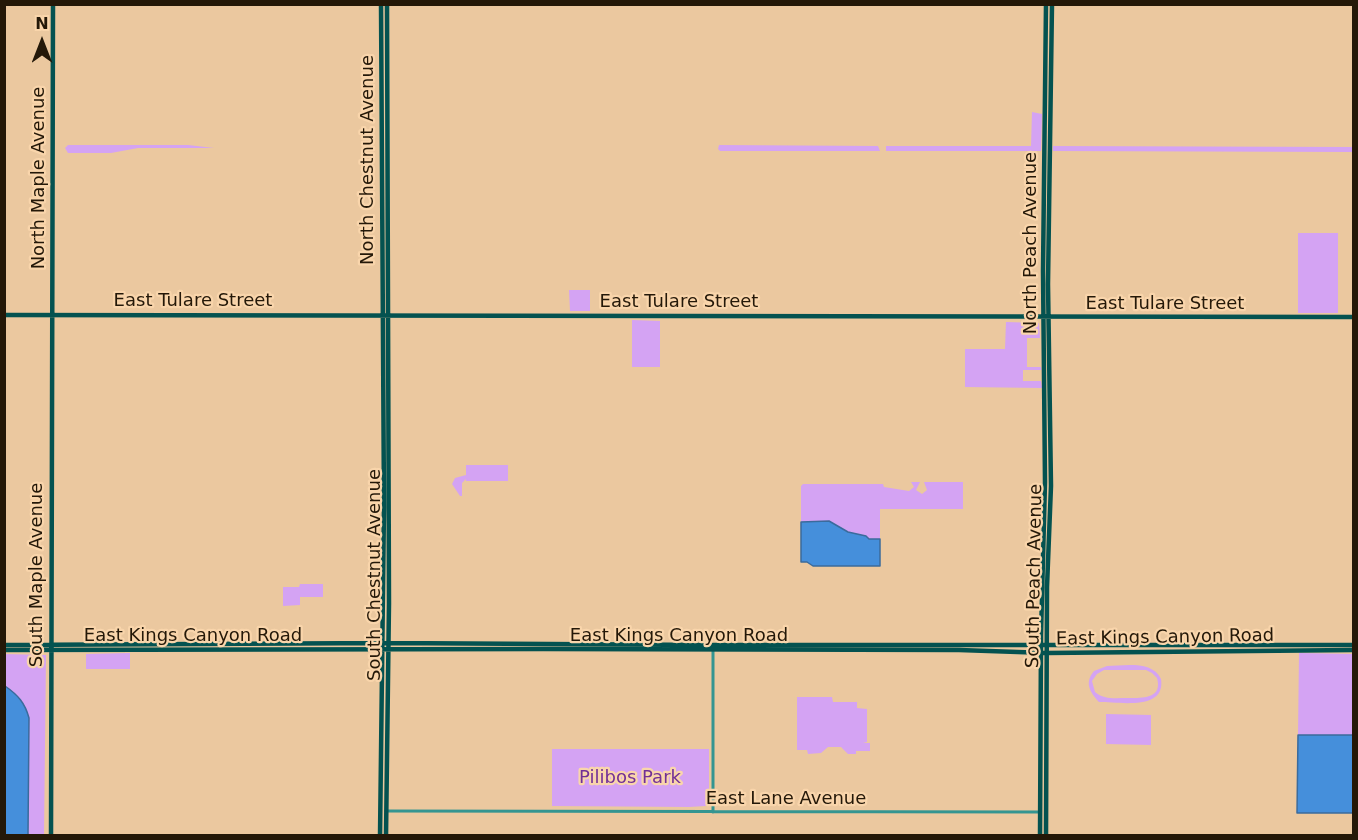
<!DOCTYPE html>
<html>
<head>
<meta charset="utf-8">
<style>
	body { margin:0 }
	#map { position:relative; width:1358px; height:840px; overflow:hidden; background:#ebc89f; font-family:"DejaVu Sans",sans-serif }
	canvas { display:block }
	.frame { position:absolute; inset:0; border:6px solid #241808; pointer-events:none }
	.north { position:absolute; left:12px; top:12px; width:60px; height:60px; -webkit-text-stroke:4px #f9d5ab; paint-order:stroke; rotate:0deg; font-size:16px; font-weight:700; line-height:24px; text-align:center; color:#241808 }
	.north::after { content:''; display:block; margin:auto; width:21px; height:27px; background:#241808; clip-path:polygon(50% 0,100% 100%,50% 72%,0 100%) }
</style>
</head>
<body>
<div id="map">
<canvas width="1358" height="840"></canvas>
<div class="frame"></div>
<div class="north">N</div>
</div>
<script>
const g = document.querySelector('canvas').getContext('2d');
g.lineJoin = 'round';
function paint(path, color) { g.fillStyle = color; g.fill(path, 'evenodd'); }
function stroke(path, color, width, dash) { g.strokeStyle = color; g.lineWidth = width; g.lineCap = dash ? 'butt' : 'round'; g.setLineDash(dash || []); g.stroke(path); }
function label(font, color, halo, rows, align = 'center') {
  g.font = font + ' "DejaVu Sans",sans-serif'; g.lineWidth = 4.5; g.setLineDash([]); g.textBaseline = 'middle'; g.strokeStyle = halo; g.fillStyle = color; for (const [text, x, y, turn = 0] of rows) {
    g.save(); g.translate(x, y); g.rotate((+turn || 0) * Math.PI / 180); g.textAlign = isNaN(turn) ? turn : align; if (halo) g.strokeText(text, 0, 0); g.fillText(text, 0, 0); g.restore();
  }
}
paint(new Path2D(`
	M1032,112l10,2 -1,37h-155v-5h145z
	M68,145h120l26,3h-76l-27,5h-43l-3,-5z
	M719,145l159,1 2,5h-160l-2,-2z
	M1053,146l300,1 1,5 -301,-1z
	M1298,233h40v80h-40z
	M569,290h21v21h-20z
	M632,320l28,1v46h-28z
	M1006,322l33,1 1,15h-13v29h14v3h-18v11h18l1,7 -77,-1v-38h40z
	M466,465h42v16h-42v-2l-4,4v13h-2l-8,-12 3,-6 11,-3z
	M911,482h9l-4,8 6,4 5,-4 -3,-8h39v27h-83v30h-11l-3,-3 -18,-4 -19,-11 -28,1v-36l2,-2h80l1,3 25,4 5,-4z
	M300,584h23v13h-23v8l-17,1v-19h16z
	M130,653v16h-44v-15z
	M1299,653l54,1v81h-55z
	M4,654l42,1 -2,180h-39z
	M1107,666c17,0 45,-6 54,13 5,32 -42,23 -62,23 -9,-10 -15,-19 -5,-31zM1104,670h42l6,3 5,5c6,21 -15,20 -29,20 -12,0 -24,2 -33,-6l-3,-11 5,-7z
	M797,697h35l1,5h24v6l10,1v33l-4,1h7v8h-14v3h-8l-7,-7h-13l-7,6 -13,1 -1,-4h-10z
	M1106,714l45,1v30l-45,-1z
	M552,749h157v54l-3,3 -17,1 -137,-1z`), '#d4a3f3');
const water = new Path2D(`
	M829,521l19,11 18,4 3,3h11v27h-67l-6,-4h-6v-40z
	M5,686c13,9 20,17 24,32l-1,117h-23z
	M1298,735h55v78h-56z`);
paint(water, '#458fdb');
stroke(water, '#3b6b9c', 1.5);
stroke(new Path2D(`
	M386,811l653,1
	M713,812v-163`), '#349591', 3);
stroke(new Path2D(`
	M4,315l1350,2
	M4,645l384,-2 319,2h647
	M4,650l539,-1 416,1 88,3 307,-3
	M51,836l2,-832
	M380,836l4,-329 -3,-503
	M386,836l3,-233 -2,-599
	M1040,836l1,-201 4,-153 -2,-211 3,-267
	M1046,836l1,-249 4,-101 -3,-202 4,-280`), '#045250', 4.5);
label('18px', '#241808', '#f9d5ab', [
	["North Chestnut Avenue",368,160,-90],
	["North Maple Avenue",39,178,-90],
	["North Peach Avenue",1031,243,-90],
	["East Tulare Street",193,301],
	["East Tulare Street",679,302],
	["East Tulare Street",1165,304],
	["South Maple Avenue",37,575,-90],
	["South Chestnut Avenue",375,575,-90],
	["South Peach Avenue",1035,576,-89],
	["East Kings Canyon Road",193,636],
	["East Kings Canyon Road",679,636],
	["East Kings Canyon Road",1165,638,-1],
	["East Lane Avenue",786,799]
]);
label('18px', '#722f96', '#f9d5ab', [
	["Pilibos Park",630,778]
]);
</script>
</body>
</html>
